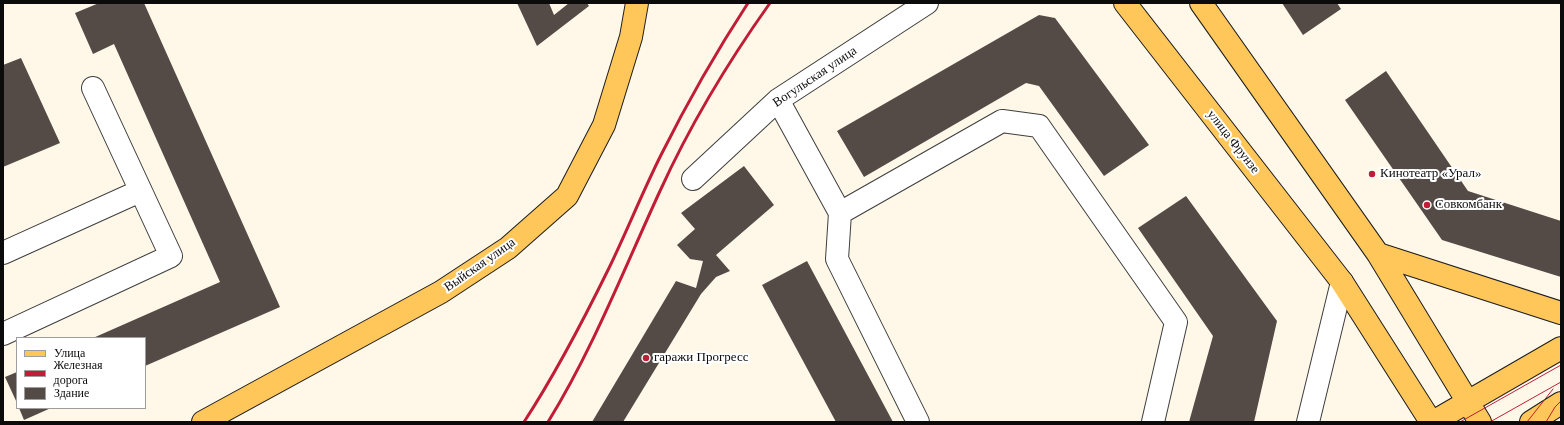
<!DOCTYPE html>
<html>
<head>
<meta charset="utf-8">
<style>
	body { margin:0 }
	#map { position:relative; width:1564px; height:425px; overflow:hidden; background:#fff8e9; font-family:"Times New Roman",serif }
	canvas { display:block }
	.frame { position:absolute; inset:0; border:4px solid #0b0b0b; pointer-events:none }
	.legend { position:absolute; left:16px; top:337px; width:130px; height:72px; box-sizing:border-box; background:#fff; border:1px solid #9d9d9d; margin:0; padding:5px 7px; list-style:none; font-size:12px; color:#0b0b0b }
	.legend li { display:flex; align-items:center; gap:8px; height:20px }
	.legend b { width:20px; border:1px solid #9d9d9d }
</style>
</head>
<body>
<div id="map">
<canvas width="1564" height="425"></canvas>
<div class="frame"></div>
<ul class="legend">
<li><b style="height:5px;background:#ffc659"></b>Улица</li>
<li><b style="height:5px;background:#c11d36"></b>Железная дорога</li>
<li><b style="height:11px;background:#544b47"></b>Здание</li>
</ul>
</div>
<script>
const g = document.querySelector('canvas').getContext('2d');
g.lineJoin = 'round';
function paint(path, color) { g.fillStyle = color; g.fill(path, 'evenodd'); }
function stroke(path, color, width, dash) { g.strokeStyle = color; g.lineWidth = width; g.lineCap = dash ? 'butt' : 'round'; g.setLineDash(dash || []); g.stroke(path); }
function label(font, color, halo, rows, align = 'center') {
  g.font = font + ' "Times New Roman",serif'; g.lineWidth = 4; g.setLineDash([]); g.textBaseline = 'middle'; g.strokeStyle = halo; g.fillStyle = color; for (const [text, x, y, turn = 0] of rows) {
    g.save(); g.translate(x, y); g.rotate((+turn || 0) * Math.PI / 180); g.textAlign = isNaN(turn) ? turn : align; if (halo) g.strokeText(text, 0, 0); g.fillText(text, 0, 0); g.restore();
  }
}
paint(new Path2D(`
	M99,3h45l136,304 -135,59v-28h-52l127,-56 -106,-238 -21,10 -18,-41z
	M517,3h32l5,12 15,-12h18l2,3 -52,40z
	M1282,3h55l4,6 -38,26z
	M1039,15l16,3 94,127 -45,31 -65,-90 -13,-3 -162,94 -27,-46z
	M21,58l39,85 -57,24v-102z
	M1386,71l82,120 93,30v56l-119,-37 -97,-140z
	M744,166l30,39 -58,50 14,16 -14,6 -15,17 -78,128h-31l84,-141 20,7 7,-27 -13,-2 -13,-14 18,-16 -14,-16z
	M1186,196l91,125 -23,101h-65l24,-86 -75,-108z
	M807,261l86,161h-57l-74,-137z
	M17,372v31l-12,-26z
	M19,408h32l-27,12z`), '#544b47');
const minor = new Path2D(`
	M778,100l62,113 -3,46 81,163
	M693,179l85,-79 149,-97
	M840,213l162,-92 37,5 137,196 -23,100
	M3,253l137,-62
	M3,334l168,-78 -78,-168
	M1308,422l34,-140`);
const major = new Path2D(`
	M1125,3l217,279 89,140
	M1201,3l177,251 102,168
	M1378,254l183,59
	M203,422l238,-130 67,-44 59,-52 37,-71 27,-88 6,-34
	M1433,422l128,-74
	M1531,422l30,-19`);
stroke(minor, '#3e3e3e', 24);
stroke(major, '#1c1c1c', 24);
stroke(minor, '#fff', 22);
stroke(major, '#ffc659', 22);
stroke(new Path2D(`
	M1460,422l101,-57
	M1490,422l71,-40
	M1527,422l26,-33
	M1546,422l9,-15 6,-6`), '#c11d36', 1);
stroke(new Path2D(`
	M524,422c32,-49 59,-101 85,-154 18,-37 33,-75 52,-113 26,-52 55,-103 87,-152
	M548,422c45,-73 76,-153 112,-231 30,-66 68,-129 110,-188`), '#c11d36', 3);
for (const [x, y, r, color] of [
	[1372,174,4,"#c11d36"],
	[1427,205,4,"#c11d36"],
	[646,358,4,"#c11d36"]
]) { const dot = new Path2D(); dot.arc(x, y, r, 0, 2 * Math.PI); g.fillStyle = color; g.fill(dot); stroke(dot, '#fff', 1.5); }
label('13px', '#0b0b0b', '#fff', [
	["Вогульская улица",815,77,-34],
	["улица Фрунзе",1233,142,52],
	["Выйская улица",480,265,-35]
]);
label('13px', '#0b0b0b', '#fff', [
	["Кинотеатр «Урал»",1380,174],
	["Совкомбанк",1435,205],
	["гаражи Прогресс",654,358]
], 'left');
</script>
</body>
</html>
